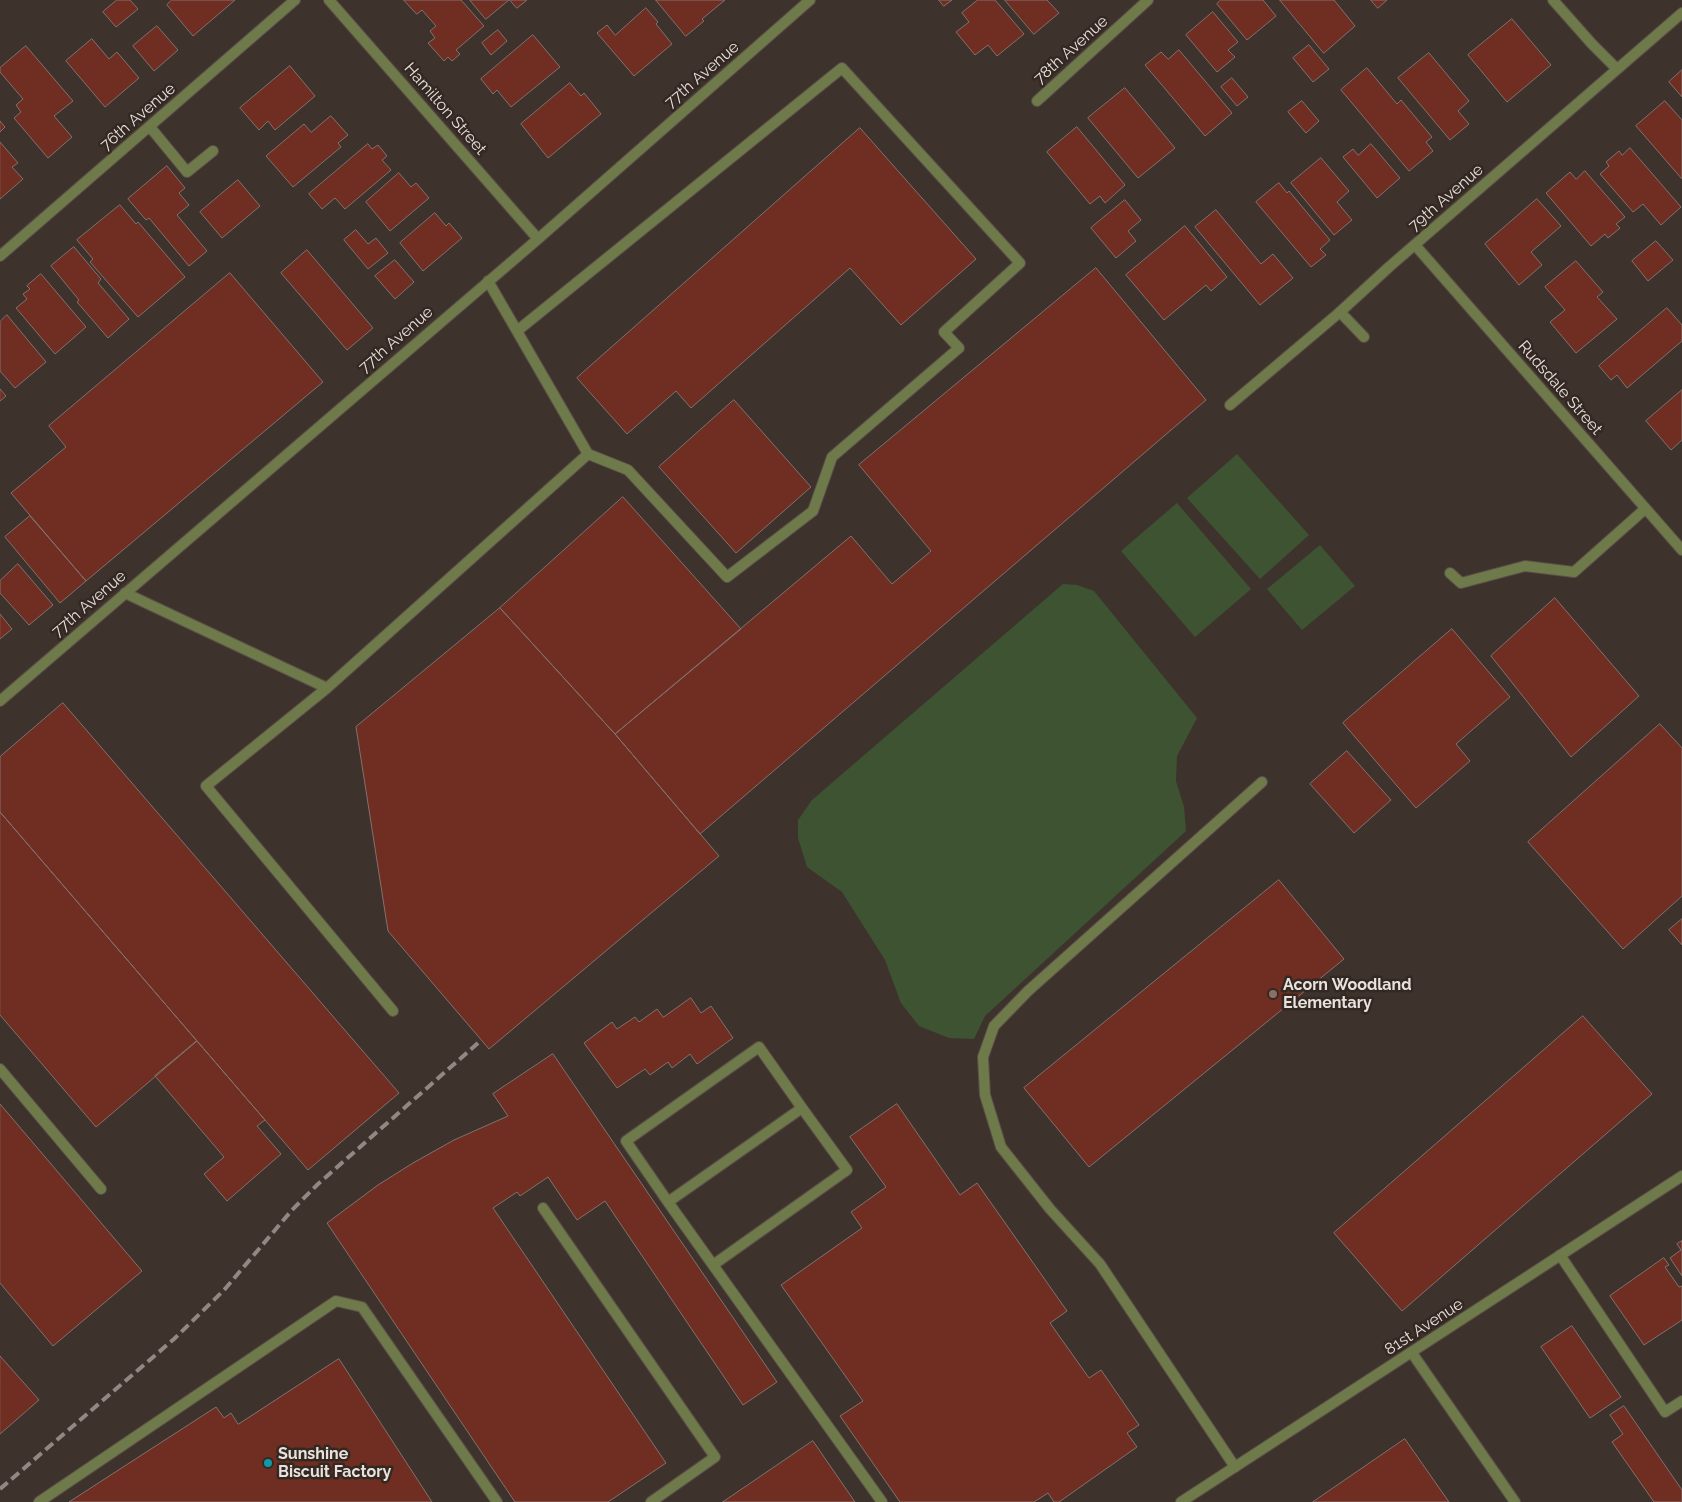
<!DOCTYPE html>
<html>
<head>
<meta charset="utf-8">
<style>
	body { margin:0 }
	canvas { display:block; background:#3e322c }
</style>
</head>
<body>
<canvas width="1682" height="1502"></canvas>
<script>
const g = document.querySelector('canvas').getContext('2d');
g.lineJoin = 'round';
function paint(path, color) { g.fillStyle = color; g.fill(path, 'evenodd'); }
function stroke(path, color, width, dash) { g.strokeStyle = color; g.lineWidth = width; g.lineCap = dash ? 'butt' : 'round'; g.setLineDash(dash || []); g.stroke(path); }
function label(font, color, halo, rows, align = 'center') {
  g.font = font + ' Raleway,sans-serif'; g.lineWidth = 5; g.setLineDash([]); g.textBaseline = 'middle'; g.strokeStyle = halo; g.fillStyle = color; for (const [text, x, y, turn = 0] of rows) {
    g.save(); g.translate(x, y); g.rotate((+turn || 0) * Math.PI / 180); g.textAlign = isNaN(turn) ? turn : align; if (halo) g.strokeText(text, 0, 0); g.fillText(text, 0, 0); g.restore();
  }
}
paint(new Path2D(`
	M1237,454l72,81 -49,44 -73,-81z
	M1177,503l74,86 -56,48 -74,-86z
	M1320,545l35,41 -53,44 -35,-41z
	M1063,584l14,1 17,6 103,127 -20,38 -1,25 8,26 2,24 -201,185 -11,23 -25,-1 -30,-12 -18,-23 -16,-43 -43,-68 -35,-25 -9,-29v-18l14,-20z`), '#3d5331');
const building = new Path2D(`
	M117,0h13l8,9 -22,18 -13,-15z
	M172,0h63l-42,36 -26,-31z
	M404,0h57l23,26 -28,24 4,4 -8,7 -4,-4 -4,4 -16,-18 7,-5 -5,-7 6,-5 -14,-16 -5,4z
	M470,0h39l-23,19z
	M510,0h17l-10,8z
	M656,0h69l-23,19 2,2 -18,15z
	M939,0h13l-8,6z
	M978,0h17l29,34 -27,22 -9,-11 -13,10 -19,-23 13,-10 -7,-9z
	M1005,0h42l12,13 -25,21z
	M1221,0h42l13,16 -29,24 -30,-36z
	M1280,0h54l21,26 -31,27z
	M1371,0h16l-9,8z
	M646,8l12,14 -2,2 16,20 -38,32 -37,-43 10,-8 8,10z
	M1213,12l25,30 -10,8 7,7 -18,15 -31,-37z
	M1512,19l39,46 -44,37 -39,-47z
	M157,26l21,24 -24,21 -21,-25z
	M498,30l9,11 -16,14 -9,-12z
	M533,35l27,32 -49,40 -14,-17 -4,4 -12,-15z
	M92,39l17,20 8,-7 22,26 -34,29 -39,-46z
	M1309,45l20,24 -16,13 -20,-24z
	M26,46l47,55 -19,15 18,21 -24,21 -34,-40 7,-6 -5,-7 7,-6 -23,-27v-4z
	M1179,50l53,63 -27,23 -60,-71 16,-13 7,7z
	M1429,53l40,48 -11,10 11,13 -19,16 -52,-62z
	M290,66l25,30 -40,34 -7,-9 -9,9 -19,-22z
	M1367,68l30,36 4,-4 31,37 -6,5 7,9 -24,20 -68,-81z
	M1682,70v27l-13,-15z
	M1232,78l16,19 -11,9 -16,-19z
	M570,83l11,13 3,-3 17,21 -53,44 -27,-34z
	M1125,88l50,60 -37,30 -50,-60z
	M1302,101l17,20 -13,12 -18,-21z
	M1665,101l17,19v59l-46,-53z
	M331,116l17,19 -10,8 3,4 -48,40 -27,-31 38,-32 7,8z
	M0,121l5,6 -5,5z
	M1077,127l48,58 -20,18 -5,-7 -10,8 -43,-52z
	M860,128l116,131 -75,66 -51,-57 -159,140 -15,-17 -49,43 -50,-56z
	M0,142l18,21 -6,4 11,12 -23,20z
	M368,144l4,5 6,-4 9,11 -5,4 9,10 -46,39 -10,-11 -13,11 -13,-15z
	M1371,144l29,34 -23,20 -34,-41 10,-8 5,6z
	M1630,148l51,59 -20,18 -18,-21 -10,8 -33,-38 9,-8 -3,-4 13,-11 3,4z
	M1321,158l28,33 -12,11 15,18 -18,15 -43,-52z
	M167,166l18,22 -6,5 10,12 -12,10 30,36 -18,15 -40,-48 -3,2 -18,-21z
	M1585,171l40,46 -9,7 4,4 -12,10 -3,-4 -14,12 -45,-53 24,-21 6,7z
	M399,173l12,14 5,-4 13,15 -39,33 -24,-29z
	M238,180l22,26 -38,32 -22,-26z
	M1279,183l8,10 2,-2 41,49 -10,9 6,6 -15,12 -55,-65z
	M1537,199l24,27 -30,26 11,13 -23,20 -34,-41z
	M1125,200l16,20 -13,11 8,10 -20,17 -25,-30z
	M120,205l16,19 2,-2 47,55 -47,40 -48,-55 3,-3 -16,-19z
	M1216,210l45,54 12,-10 20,24 -33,27 -65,-78z
	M435,213l11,13 3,-3 13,15 -39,33 -23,-28z
	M1185,226l42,51 -16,14 -5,-6 -42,35 -38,-45z
	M356,230l12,14 8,-6 12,15 -20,16 -24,-29z
	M1656,241l17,19 -25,21 -16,-20z
	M74,247l27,32 -3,4 31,36 -21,19 -31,-36 2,-2 -28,-34z
	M307,250l66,78 -26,22 -66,-77z
	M395,260l19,22 -19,17 -20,-23z
	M1576,261l27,31 -6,5 20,22 -41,34 -26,-31 15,-12 -20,-23z
	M1096,268l110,132 -506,434 -85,-100 236,-198 41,48 39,-33 -72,-86z
	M230,273l93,109 -237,199 -75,-88 55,-46 -17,-21z
	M41,274l45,53 -31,27 -39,-46 11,-9 -4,-5 7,-5 -3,-3z
	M1667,308l15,17v16l-55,47 -10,-13 -6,5 -12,-14z
	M7,315l39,47 -31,26 -15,-17v-49z
	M0,389l6,7 -6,5z
	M1682,390v50l-11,10 -25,-29z
	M734,400l77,87 -75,66 -77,-86z
	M623,497l118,132 -126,105 -115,-126z
	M30,516l56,65 -26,22 -55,-66z
	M18,564l35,41 -24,20 -29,-32v-12z
	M1555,598l84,98 -68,61 -80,-101z
	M500,608l115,126 104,122 -230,193 -101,-118 -32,-204z
	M0,614l12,15 -12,10z
	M1452,629l58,68 -54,47 14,17 -54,47 -73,-85z
	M63,703l336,390 -91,77 -308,-358v-55z
	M1660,724l22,24v148l-59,53 -95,-107z
	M1347,751l44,49 -37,33 -44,-49z
	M0,812l197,229 -101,86 -96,-112z
	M1279,880l65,79 -255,208 -65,-79z
	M1682,919v26l-13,-15z
	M691,998l10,15 10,-7 22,32 -36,26 -7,-10 -18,14 -4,-6 -18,13 -5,-6 -28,19 -33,-45 28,-21 5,7 18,-12 4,5 18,-13 6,8z
	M1583,1016l69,78 -250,217 -68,-78z
	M197,1041l68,79 -8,6 24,28 -54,47 -23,-27 20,-17 -69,-81z
	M553,1054l224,328 -34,23 -138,-204 -28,19 -29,-43 -28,19 -3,-4 -24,16 173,255 -58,39h-93l-188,-279 51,-38 35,-22 41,-23 54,-24 -15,-22z
	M0,1104l142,167 -89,75 -53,-63z
	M897,1104l63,91 17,-12 90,128 -17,12 39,55 12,-8 38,55 -12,8 10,14 -78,55h-5l-6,-9 -14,9h-134l-60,-86 23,-15 -82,-116 81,-57 -11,-16 35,-25 -36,-50z
	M1682,1241v35l-12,-18 11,-8 -4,-6z
	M1664,1258l5,7 -4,2 14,20 3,-1v34l-38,25 -34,-49z
	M1572,1326l49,71 -31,21 -49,-71z
	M0,1356l39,44 -39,34z
	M339,1359l93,143h-363l147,-95 8,11 7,-5 7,11z
	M1624,1406l58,84v12h-28l-42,-60 11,-8 -13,-19z
	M1405,1439l44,63h-136z
	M813,1441l42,61h-132z`);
paint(building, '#702e22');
stroke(building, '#81716d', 1);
const lane = new Path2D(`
	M150,127l37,45 26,-21
	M1340,312l24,25
	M517,331l325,-263 178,195 -76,69 15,16 -127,109 -19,54 -86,66 -99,-107 -40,-16
	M1450,573l11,10 64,-17 49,6 71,-63
	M125,593l202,95 261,-234 -100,-173
	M327,688l-121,98 187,225
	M0,1069l101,120
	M668,1202l-42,-61 133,-94 43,61 -134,94 214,300
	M543,1208l172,249 -64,45
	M1560,1255l105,157 17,-11
	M713,1265l134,-95 -45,-62
	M1412,1353l103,149
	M1235,1467l-135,-203 -50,-55 -49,-62 -16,-52 -2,-38 11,-31 34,-35 234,-209
	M39,1502l297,-201 26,6 135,195`);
const street = new Path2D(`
	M329,0l209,239
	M1553,0l39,44 25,25
	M1037,101l111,-101
	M1415,245l267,305
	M0,256l295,-256
	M1230,405l110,-93 49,-45 293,-254
	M0,701l538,-462 272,-239
	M1181,1502l501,-326`);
stroke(lane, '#594e48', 12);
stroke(street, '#594e48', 12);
stroke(lane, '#6e7a4a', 10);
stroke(street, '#6e7a4a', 10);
stroke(new Path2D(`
	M0,1489l174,-150 51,-50 67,-79 26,-26 160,-141`), '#928883', 4, [10, 5]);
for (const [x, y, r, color] of [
	[1273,994,5,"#8d6e63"],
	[268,1463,5,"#0f9aa8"]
]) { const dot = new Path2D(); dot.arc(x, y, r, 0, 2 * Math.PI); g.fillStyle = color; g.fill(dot); stroke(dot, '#342822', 2); }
label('16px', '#e9e1dd', '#342822', [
	["78th Avenue",1071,50,-42],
	["77th Avenue",702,75,-41],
	["Hamilton Street",445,109,49],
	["76th Avenue",138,117,-41],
	["79th Avenue",1446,198,-41],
	["77th Avenue",396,340,-41],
	["Rudsdale Street",1560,388,49],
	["77th Avenue",89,604,-41],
	["81st Avenue",1424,1327,-33]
]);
label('bold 16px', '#e9e1dd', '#342822', [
	["Acorn Woodland",1283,985],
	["Elementary",1283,1003],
	["Sunshine",278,1454],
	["Biscuit Factory",278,1472]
], 'left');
</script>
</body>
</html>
